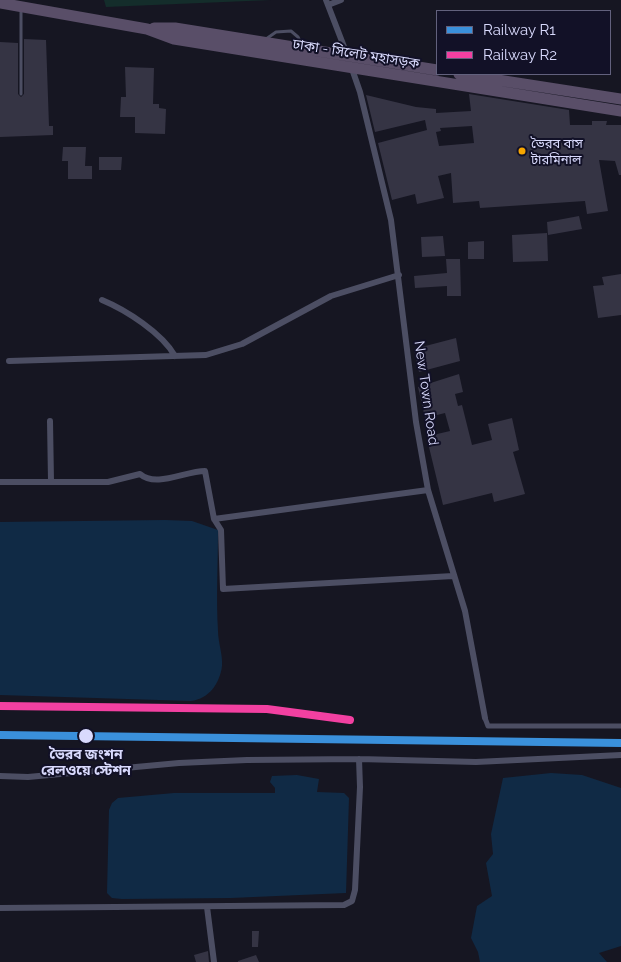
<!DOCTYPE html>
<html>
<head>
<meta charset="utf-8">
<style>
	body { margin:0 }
	#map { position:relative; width:621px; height:962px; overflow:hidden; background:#161622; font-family:Raleway,sans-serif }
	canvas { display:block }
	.legend { position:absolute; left:436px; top:10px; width:175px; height:65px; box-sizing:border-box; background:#121127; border:1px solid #62617d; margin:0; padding:6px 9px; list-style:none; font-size:15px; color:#d9dafd }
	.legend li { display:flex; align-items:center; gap:10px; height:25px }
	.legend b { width:25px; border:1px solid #62617d }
</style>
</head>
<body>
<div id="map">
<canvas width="621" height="962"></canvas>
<ul class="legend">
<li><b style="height:6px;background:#3a90db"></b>Railway R1</li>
<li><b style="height:6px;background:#f240a1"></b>Railway R2</li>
</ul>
</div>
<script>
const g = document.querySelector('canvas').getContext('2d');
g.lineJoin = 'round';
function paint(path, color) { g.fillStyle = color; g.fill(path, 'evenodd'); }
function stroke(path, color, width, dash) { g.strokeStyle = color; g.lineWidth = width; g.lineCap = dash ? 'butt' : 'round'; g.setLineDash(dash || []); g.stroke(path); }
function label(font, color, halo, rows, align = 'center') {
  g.font = font + ' Raleway,"Noto Sans Bengali",sans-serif'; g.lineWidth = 4; g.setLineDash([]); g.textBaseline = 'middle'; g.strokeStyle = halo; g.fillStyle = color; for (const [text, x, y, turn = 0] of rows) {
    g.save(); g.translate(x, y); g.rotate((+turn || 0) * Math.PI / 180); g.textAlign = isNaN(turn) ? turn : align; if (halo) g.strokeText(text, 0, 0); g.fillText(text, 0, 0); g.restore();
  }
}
paint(new Path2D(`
	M104,0h167l-165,7z`), '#142d2b');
paint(new Path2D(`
	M165,520l27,1 26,9c0,34 -2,68 0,101 0,11 5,24 4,35 -2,17 -13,33 -31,35l-191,-6v-173z
	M551,773l31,2 39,13v158l-22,7 8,9h-127l-2,-10 -7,-14 6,-32 15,-10 -6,-33 7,-9 -2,-20 12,-56z
	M297,775l22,4 -2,13 27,1 5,5 -3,95 -115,5 -109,1 -10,-1 -5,-5 2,-83 3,-7 6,-5 56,-5h101v-5l-5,-6 2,-6z`), '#102a45');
paint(new Path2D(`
	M24,39l22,1 3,86h4v9l-53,2v-95l18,1v51l3,3 3,-3z
	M125,67l29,1 -1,36h6v4l7,1 -1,25 -30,-1v-16h-15l1,-20h5z
	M469,94l100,16 1,15h22v-4h15l-1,4h15v50h-2l-4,-14 -16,-1 9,51 -21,3 -2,-13 -105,7 -1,-7 -26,2 -2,-30 -13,3 6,22 -27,6 -2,-10 -23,6 -14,-57 49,-13 -2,-10 -50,12 -9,-37 50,12 20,2v4l35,-2zM472,126l2,17 -35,3 -3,-14 5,-1 -1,-3z
	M63,147h23l-1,19h7v13h-24v-18h-6z
	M99,157h23l-1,13h-22z
	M579,216l3,13 -34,6 -1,-13z
	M547,233l1,28 -35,1 -1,-27z
	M443,236l2,20 -23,1 -1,-20z
	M484,241v18h-16v-17z
	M446,259h14l1,37h-14v-10l-32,2 -1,-12 33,-3z
	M621,274v41l-23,3 -5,-32 11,-1 -2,-8z
	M456,338l4,23 -41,11 -5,-23z
	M459,374l4,18 -8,2 3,12 4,-1 10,40 20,-5 -4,-16 24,-6 7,32 -6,2 12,42 -31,8 -2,-9 -49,12 -15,-62 7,-2 -2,-6 17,-4 -5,-18 -20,5 -7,-31z
	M252,931h7l-1,16h-6z
	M208,951l1,11h-13l-2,-7z
	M256,955l3,7h-21v-1z`), '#353444');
stroke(new Path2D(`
	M21,10v84
	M266,39l10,-7 15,-1 7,6 4,8`), '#4c4e63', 3);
stroke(new Path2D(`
	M485,718l3,8h133`), '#4c4e63', 5);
stroke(new Path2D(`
	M326,0l22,57
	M328,5l13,-5
	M351,66l9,26 31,128 25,202 12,68 37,121 20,107
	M102,300c24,10 60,33 73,56
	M9,361l197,-6 36,-11 89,-48 68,-21
	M50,421l1,60
	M0,482h108l32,-8c16,14 45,-3 65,-3l9,48 7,11 2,59 230,-13
	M214,519l214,-29
	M0,776l28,1 151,-14 68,-3 112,-1 117,3 145,-7
	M207,907l7,55
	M0,908l344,-3 8,-4 3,-11 5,-103 -1,-28`), '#4c4e63', 6);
stroke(new Path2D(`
	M0,3l147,26 27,10 447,72
	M154,28h21l262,42
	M459,74l162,25`), '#594e68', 11);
stroke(new Path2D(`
	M0,735l621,8`), '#3a90db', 8);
stroke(new Path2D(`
	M0,706l267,3 83,11`), '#f240a1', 8);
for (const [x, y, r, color] of [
	[522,151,4.5,"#f7a600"],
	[86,736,8,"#d9dafd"]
]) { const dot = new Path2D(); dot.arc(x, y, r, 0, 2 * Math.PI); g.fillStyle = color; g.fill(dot); stroke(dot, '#121127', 2); }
label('13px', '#d9dafd', '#121127', [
	["ভৈরব বাস",531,144],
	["টারমিনাল",531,160]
], 'left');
label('14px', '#d9dafd', '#121127', [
	["ঢাকা - সিলেট মহাসড়ক",356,54,9],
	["New Town Road",426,393,82]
]);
label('bold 14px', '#d9dafd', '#121127', [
	["ভৈরব জংশন",86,755],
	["রেলওয়ে স্টেশন",86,771]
]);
</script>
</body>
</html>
